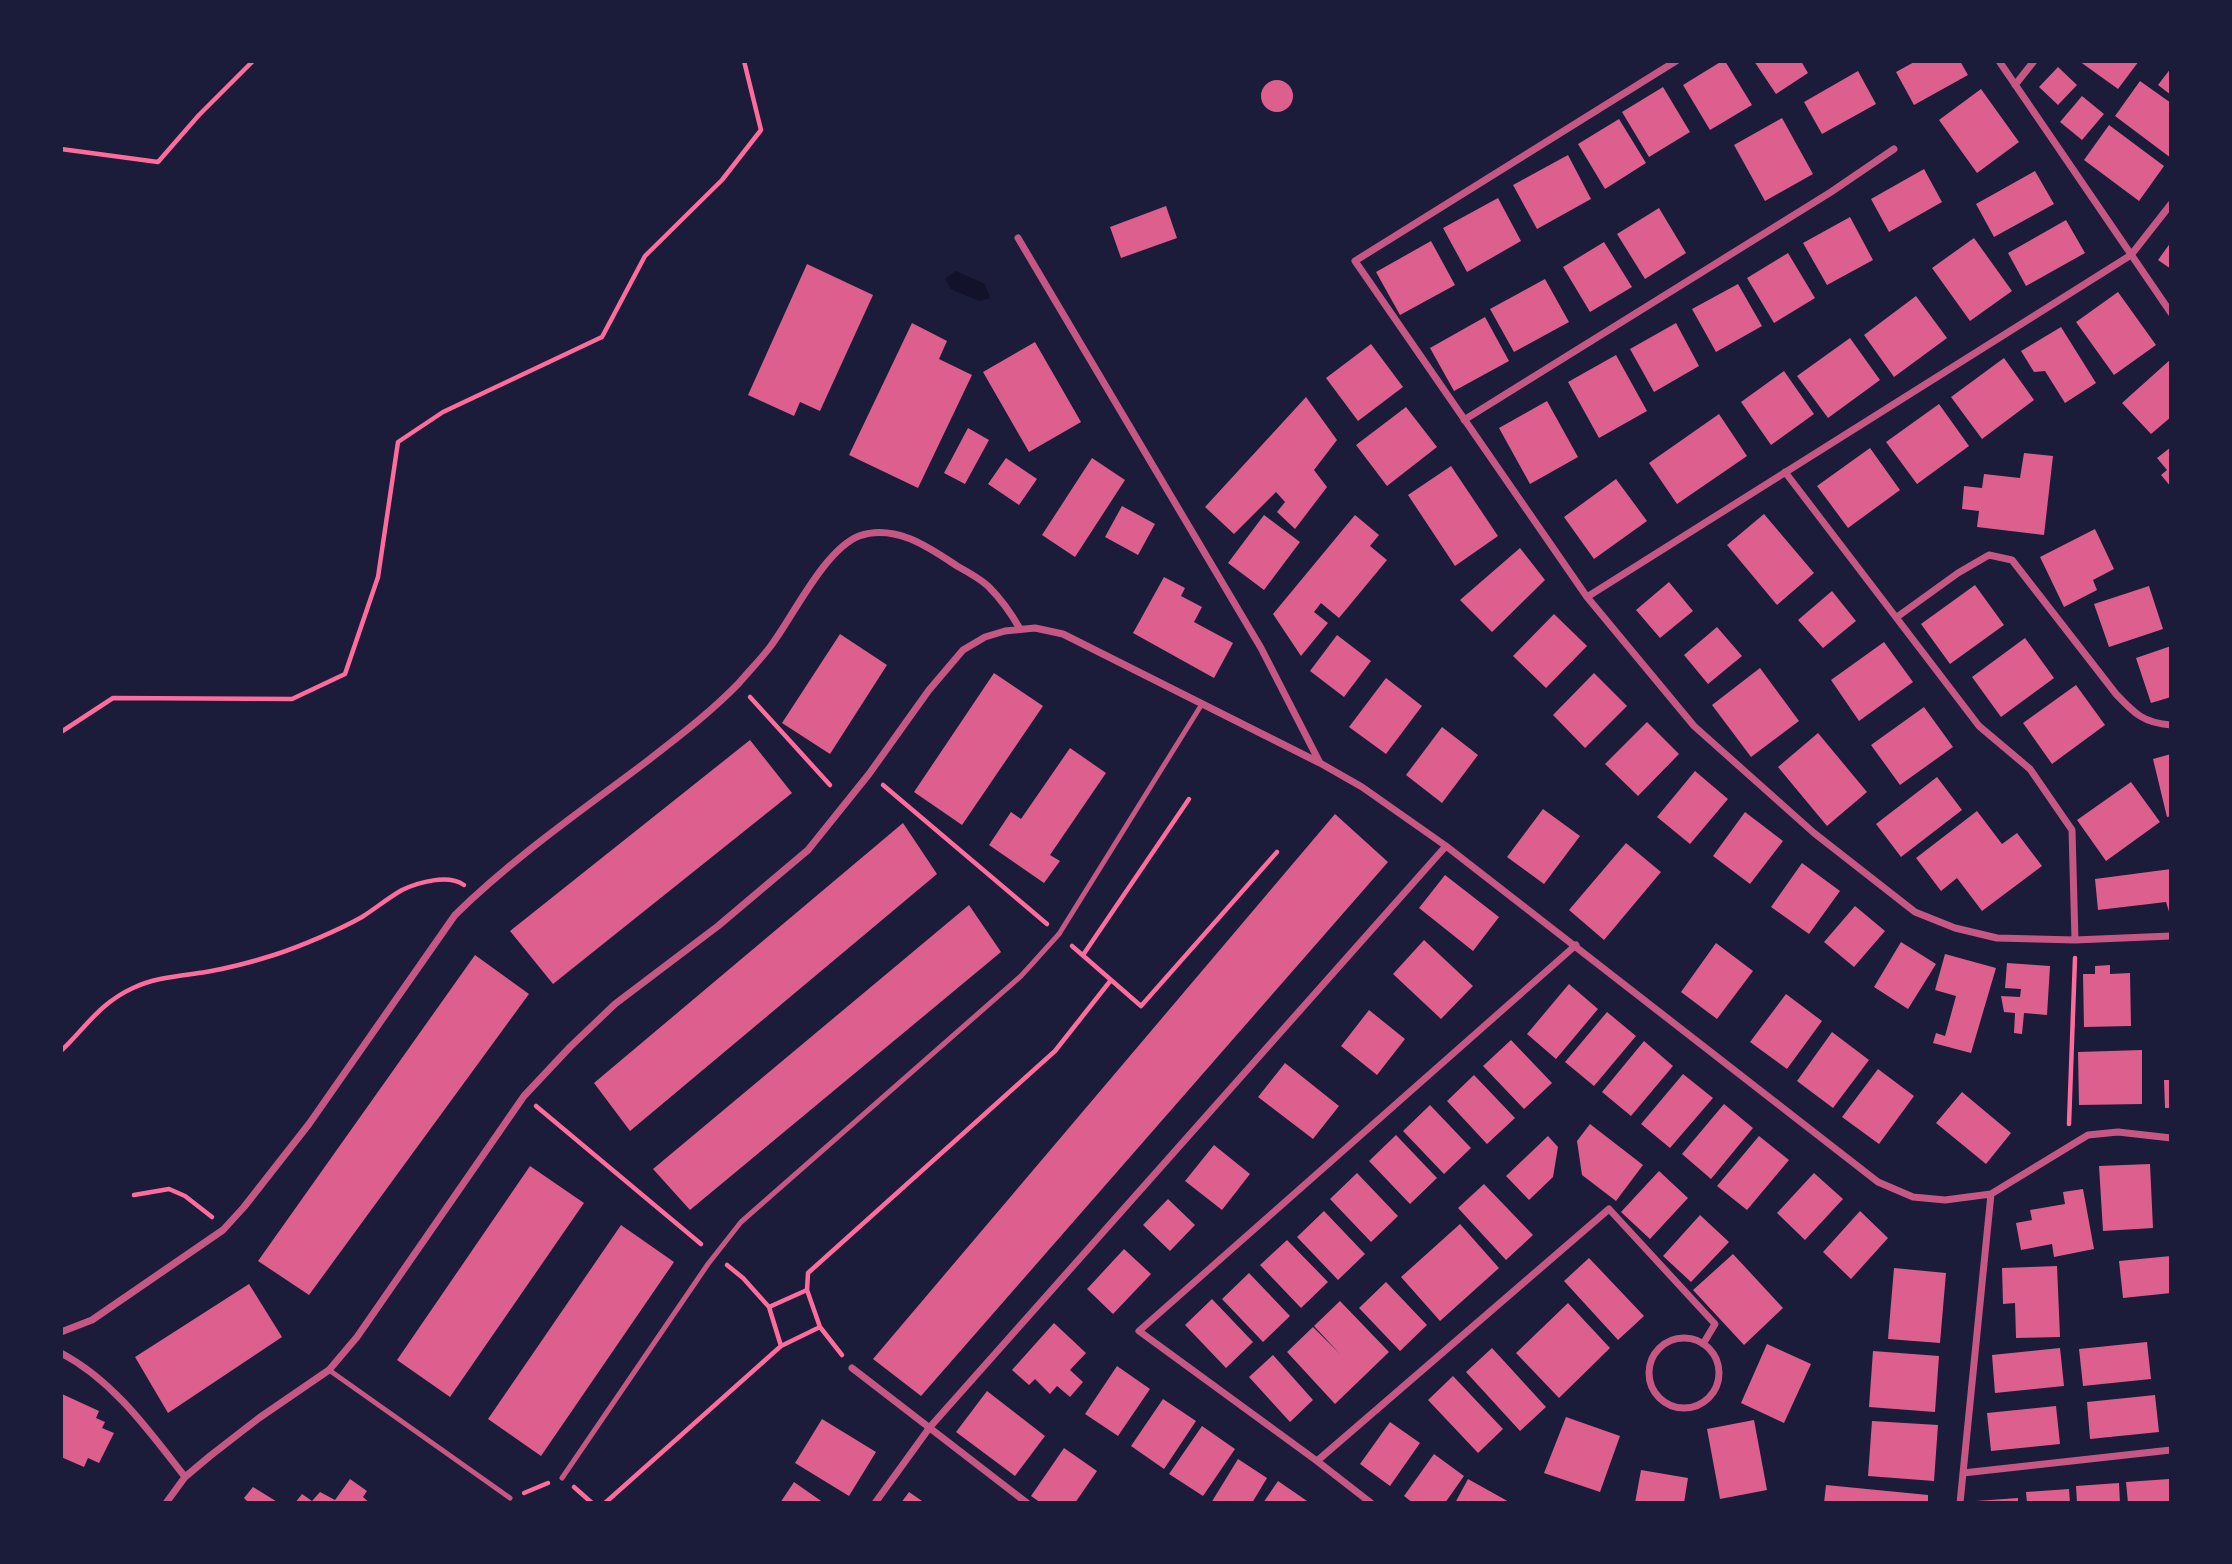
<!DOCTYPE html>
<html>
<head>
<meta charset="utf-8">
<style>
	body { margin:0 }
	#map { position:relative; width:2232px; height:1564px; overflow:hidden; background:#1b1b3a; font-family:"Varela Round",sans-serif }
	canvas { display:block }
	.frame { position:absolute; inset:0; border:63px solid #1b1b3a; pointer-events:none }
</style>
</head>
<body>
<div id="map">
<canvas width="2232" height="1564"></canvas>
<div class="frame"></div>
</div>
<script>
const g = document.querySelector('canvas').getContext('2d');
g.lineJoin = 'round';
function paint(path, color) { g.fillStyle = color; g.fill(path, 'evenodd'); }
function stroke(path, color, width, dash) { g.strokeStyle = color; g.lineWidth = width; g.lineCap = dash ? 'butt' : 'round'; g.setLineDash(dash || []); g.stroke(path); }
paint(new Path2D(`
	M956,271l29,13 5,14 -11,3 -28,-12 -6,-10z`), '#12122b');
paint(new Path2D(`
	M1722,61h3l27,44 -42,25 -27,-45z
	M1754,61h47l7,12 -32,21z
	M1916,61h44l8,14 -54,30 -18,-33z
	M2079,61h60l-21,28z
	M2058,67l19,18 -19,20 -19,-18z
	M2171,68v27l-13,-10z
	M1858,71l18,33 -54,30 -18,-32z
	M1261 96a16 16 0 1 1 32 0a16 16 0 1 1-32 0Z
	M2140,81l31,22v55l-56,-42z
	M1663,87l27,45 -41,25 -27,-45z
	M1981,89l38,53 -42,31 -38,-53z
	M2082,96l22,18 -22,26 -22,-18z
	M1782,118l31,56 -48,27 -31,-56z
	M1619,119l27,44 -41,26 -27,-45z
	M2109,125l55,41 -25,35 -55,-41z
	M1568,155l23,44 -54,30 -24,-44z
	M1924,169l18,33 -53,30 -18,-33z
	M2035,171l19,33 -60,33 -18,-33z
	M1498,198l23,43 -54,31 -24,-44z
	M1166,206l11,32 -56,20 -11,-31z
	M1659,208l27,45 -41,26 -28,-45z
	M1850,217l23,43 -46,25 -24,-42z
	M2066,220l19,33 -59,33 -18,-33z
	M1974,238l38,53 -42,30 -38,-53z
	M1431,241l24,44 -55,30 -24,-43z
	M1604,242l28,45 -42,25 -27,-45z
	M2171,242v27l-13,-9z
	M1788,253l27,45 -41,25 -27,-45z
	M807,264l66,31 -53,116 -20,-9 -6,14 -46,-21z
	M1545,279l24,43 -55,30 -24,-43z
	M1738,284l24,42 -46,26 -24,-43z
	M2118,292l38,53 -42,30 -38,-53z
	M1916,296l31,42 -53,39 -30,-42z
	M1485,317l24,44 -55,30 -24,-43z
	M912,323l35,18 -8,18 33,16 -54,113 -69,-33z
	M1676,323l23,43 -45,26 -24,-43z
	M2061,327l35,56 -31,20 -20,-32 -11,1 -13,-21z
	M1850,338l30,42 -52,38 -31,-42z
	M1035,342l46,80 -52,30 -46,-80z
	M1371,344l32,43 -45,34 -32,-43z
	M1616,355l31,56 -48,27 -31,-56z
	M2004,358l30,42 -52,39 -31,-42z
	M2171,359v58l-20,17 -29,-31z
	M1784,371l30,43 -43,31 -30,-43z
	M1306,397l31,43 -23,30 13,17 -32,42 -18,-17 8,-10 -9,-10 -42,42 -29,-27z
	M1547,401l31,56 -48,27 -31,-56z
	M1939,404l30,42 -52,38 -31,-42z
	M1406,407l31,40 -50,39 -31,-41z
	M1719,414l28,42 -70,48 -28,-41z
	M968,428l21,12 -24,44 -21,-11z
	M2171,447v40l-10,-12 6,-5 -10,-12z
	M1870,448l30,42 -52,38 -31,-42z
	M2024,453l29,3 -9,79 -67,-8 2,-16 -17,-2 2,-23 18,2 2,-14 36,4z
	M1006,458l31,21 -18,26 -31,-21z
	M1092,458l33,22 -50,77 -33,-22z
	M1451,466l47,70 -43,30 -47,-71z
	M1616,479l31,42 -53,38 -30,-42z
	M1122,506l33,18 -17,31 -33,-18z
	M1764,514l50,59 -37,32 -50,-60z
	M1264,515l36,27 -36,48 -36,-27z
	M1355,515l24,20 -9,11 17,14 -48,58 -18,-15 -7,9 14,11 -27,33 -28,-42z
	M2095,529l19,40 -21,11 4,10 -33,17 -24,-50z
	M1520,548l25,32 -53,52 -32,-32z
	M1164,577l21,11 -4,8 21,11 -8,15 39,21 -19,35 -81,-45z
	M1669,582l24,29 -33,27 -24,-28z
	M1975,585l29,40 -54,39 -29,-40z
	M2149,586l14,43 -54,18 -15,-43z
	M1832,591l24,30 -33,27 -25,-28z
	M1554,614l33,32 -41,42 -33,-32z
	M1717,627l25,29 -34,28 -24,-29z
	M840,634l47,31 -57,89 -48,-31z
	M1337,635l34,26 -27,36 -34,-26z
	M2025,638l29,40 -53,39 -29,-40z
	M1884,642l29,40 -54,39 -28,-41z
	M2171,646v51l-20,6 -15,-45z
	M1760,668l39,53 -48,36 -39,-52z
	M994,673l49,33 -81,119 -48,-33z
	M1594,673l33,33 -42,42 -32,-33z
	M1386,678l36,28 -36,48 -37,-27z
	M2076,685l29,40 -53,39 -29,-41z
	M1924,707l29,40 -53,38 -29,-40z
	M1647,722l32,32 -41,42 -33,-32z
	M1442,727l36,28 -36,48 -36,-28z
	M1818,733l49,59 -40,34 -49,-59z
	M750,740l42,53 -239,191 -43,-53z
	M1070,748l36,25 -56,82 10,6 -16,22 -55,-38 22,-33 10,7z
	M2171,754v62l-4,1 -14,-58z
	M1695,771l33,28 -38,45 -33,-27z
	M1937,777l25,33 -61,47 -25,-33z
	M2131,782l29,40 -54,39 -29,-41z
	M1543,809l37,27 -36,48 -37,-27z
	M1977,811l25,33 15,-11 25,33 -60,45 -25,-33 -16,13 -25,-33z
	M1745,812l38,29 -33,43 -37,-28z
	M1335,814l53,48 -467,534 -48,-37z
	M903,823l34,51 -307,257 -36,-48z
	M1626,843l35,29 -57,68 -35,-30z
	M1802,863l38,28 -31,43 -38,-27z
	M2171,869v49l-5,-16 -68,8 -3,-31z
	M1445,875l54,42 -26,34 -54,-43z
	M969,905l32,47 -311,258 -37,-41z
	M1855,906l30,25 -31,36 -30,-25z
	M1424,940l49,46 -32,33 -48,-45z
	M1901,942l35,22 -28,45 -34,-22z
	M1716,943l37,28 -36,48 -36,-27z
	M1945,954l51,14 -25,85 -38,-10 3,-10 9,3 11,-40 -21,-6z
	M475,955l54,39 -220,301 -51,-34z
	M2007,963l43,3 -3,49 -23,-2 -2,21 -8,-1 1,-20 -11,-1 -3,-16 19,1 1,-8 -16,-1z
	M2110,965v9l20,-1 1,53 -47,1 -1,-53h12v-8z
	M1569,984l29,25 -42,50 -29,-25z
	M1786,994l36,27 -35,48 -37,-27z
	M1369,1010l36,29 -28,36 -36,-29z
	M1607,1012l29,24 -42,50 -29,-24z
	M1832,1032l37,28 -36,48 -36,-27z
	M1511,1040l41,43 -28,26 -41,-43z
	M1644,1041l29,25 -42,50 -29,-24z
	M2142,1050v54l-63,1 -1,-53z
	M1285,1063l54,43 -26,33 -55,-42z
	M1878,1069l36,27 -35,48 -37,-27z
	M1683,1074l30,24 -43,50 -29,-24z
	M1474,1075l41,43 -28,26 -40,-43z
	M2164,1080h7v28h-6z
	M1962,1092l49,41 -25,31 -50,-41z
	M1724,1104l29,24 -42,51 -29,-25z
	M1430,1105l41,43 -27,26 -41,-43z
	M1590,1124l53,41 -27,36 -34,-26 -5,-34z
	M1396,1135l41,43 -27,26 -41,-43z
	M1548,1136l10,11 -5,30 -24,23 -23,-24z
	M1759,1136l30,24 -42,50 -30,-24z
	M1214,1145l36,29 -28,36 -37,-29z
	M2150,1164l3,64 -50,3 -4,-65z
	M530,1166l54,37 -134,194 -53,-37z
	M1659,1171l29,27 -38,41 -29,-27z
	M1357,1173l41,43 -27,26 -41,-43z
	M1814,1173l29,26 -38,41 -28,-27z
	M1484,1184l49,51 -27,25 -48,-52z
	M2083,1189l11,60 -40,8 -2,-13 -31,6 -5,-27 16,-3 -2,-10 35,-6 -2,-12z
	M1168,1199l27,26 -25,26 -27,-26z
	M1324,1211l41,43 -27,26 -41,-43z
	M1860,1211l28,27 -37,41 -28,-27z
	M1700,1215l29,27 -38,40 -28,-26z
	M1460,1224l39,44 -59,53 -39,-44z
	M621,1225l53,37 -133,194 -53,-37z
	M1287,1240l41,42 -27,26 -41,-43z
	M1124,1249l27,25 -38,40 -26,-25z
	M1733,1254l50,54 -39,37 -51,-55z
	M2171,1256v37l-48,5 -4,-37z
	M1589,1258l55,58 -26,24 -54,-59z
	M2057,1266l3,71 -44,1 -1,-35 -12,1 -1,-36z
	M1894,1268l52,5 -6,70 -52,-4z
	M1249,1273l41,43 -27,26 -41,-43z
	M1386,1282l41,43 -27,26 -41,-43z
	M249,1284l33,53 -114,76 -33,-56z
	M1212,1299l41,43 -27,26 -41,-43z
	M1340,1301l49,51 -54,52 -48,-52 26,-25 27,27 -26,-28z
	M1568,1303l42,45 -51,50 -43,-45z
	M1054,1323l32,30 -16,17 13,12 -13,15 -13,-11 -7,8 -15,-15 -6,6 -17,-15z
	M2147,1342l4,37 -68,7 -4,-37z
	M1767,1344l44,20 -27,59 -43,-20z
	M1492,1348l54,59 -26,24 -54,-59z
	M2060,1348l4,38 -69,7 -3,-38z
	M1873,1351l66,5 -4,56 -66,-5z
	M1273,1355l40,45 -23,22 -41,-45z
	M1117,1366l33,23 -32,47 -33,-22z
	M1453,1376l50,53 -25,24 -50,-53z
	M987,1391l58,45 -30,40 -59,-44z
	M62,1394l37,17 -3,7 9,4 -3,6 12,5 -15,30 -11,-5 -4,9 -23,-10z
	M2155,1395l4,37 -69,7 -3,-37z
	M1163,1399l33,22 -32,48 -33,-23z
	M2056,1406l4,38 -69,7 -4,-38z
	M1566,1417l54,19 -20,56 -56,-19z
	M822,1419l54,33 -27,44 -54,-33z
	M1754,1420l13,70 -47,9 -13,-70z
	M1872,1421l66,4 -4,56 -66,-5z
	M1390,1422l30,21 -30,43 -30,-22z
	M1202,1426l33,23 -32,47 -34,-22z
	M1064,1448l33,23 -22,32h-34l-10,-7z
	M1434,1454l30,22 -19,27h-32l-9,-7z
	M1238,1459l29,19 -15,25h-41z
	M1641,1470l47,8 -4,25h-49z
	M350,1479l17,12 -4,6 7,6h-75l7,-9 10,7 8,-9 15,8z
	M1468,1479l43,24h-56z
	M2169,1479l2,24h-43l-2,-21z
	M1278,1481l32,22h-47z
	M794,1482l30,21h-44z
	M2119,1483l1,20h-43l-1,-17z
	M1826,1485l102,10v8h-104z
	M253,1487l26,16h-30l-5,-5z
	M2069,1489l1,14h-43l-1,-11z
	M909,1492l16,11h-24z
	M2018,1498v5h-41l-1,-2z`), '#dd5f8e');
stroke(new Path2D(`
	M61,149l97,13 41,-47 54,-54
	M750,697l80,88
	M61,732l52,-34 179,1 53,-25 33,-97 20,-135 45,-30 159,-75 43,-81 77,-76 39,-50 -17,-69
	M883,785l164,139
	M1072,946l69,60 136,-154
	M1083,955l106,-156
	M61,1051c25,-24 39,-48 72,-63 23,-11 49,-12 73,-16 23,-4 46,-10 68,-17 25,-8 65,-25 88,-38 14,-9 26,-19 40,-27 17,-8 46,-16 62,-5
	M536,1106l165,138
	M2069,1124l6,-166
	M134,1195l35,-6 16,7 27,21
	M727,1265l16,13 26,29 38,-17 13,37 22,28
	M807,1290l1,-17 247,-222 56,-71
	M781,1346l39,-19
	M574,1487l18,16
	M524,1493l24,-10
	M605,1503l176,-157 -12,-39`), '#ff6b9d', 4.5);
stroke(new Path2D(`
	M329,1370l181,128
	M562,1478l146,-214 33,-42 280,-246 38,-42 143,-230`), '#c65784', 5);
stroke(new Path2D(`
	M1676,61l-321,200 232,336 107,129 120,107 101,79 40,16 42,10 78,2 96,-4
	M1999,61l172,252
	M2015,85l19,-24
	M1018,238l243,410 59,115
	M1464,420l367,-228 63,-43
	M1785,472l194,254 51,43 42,61 3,110
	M1587,597l544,-342 40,-51
	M1897,617l61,-44 31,-18 23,5 104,134c18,19 27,29 55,31
	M61,1332l31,-12 131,-90 21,-23 65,-83 146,-209c58,-57 126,-104 191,-153 32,-25 65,-50 93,-79 10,-12 22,-24 31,-36 23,-30 54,-97 89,-111 36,-13 71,12 98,30 11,6 22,12 31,20 13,13 23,27 32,43
	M1649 1373a35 35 0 1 1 70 0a35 35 0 1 1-70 0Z
	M61,1353c53,28 88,78 124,124
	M852,1368l175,135
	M1317,1461l292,-252 106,115 -12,20
	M1963,1473l208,-23
	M166,1503l19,-26 25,-21 49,-38 70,-48 28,-33 167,-241 46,-49 45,-43 103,-78 90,-76 61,-76 60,-84 34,-40 22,-13 20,-6 30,-3 28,6 257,129 42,24 84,59 432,336 35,15 32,3 46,-6 97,-59 30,-3 53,6
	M875,1503l55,-76 516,-581
	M1371,1503l-54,-42 -178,-130 437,-386
	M1960,1503l31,-309`), '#c65784', 7);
</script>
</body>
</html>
